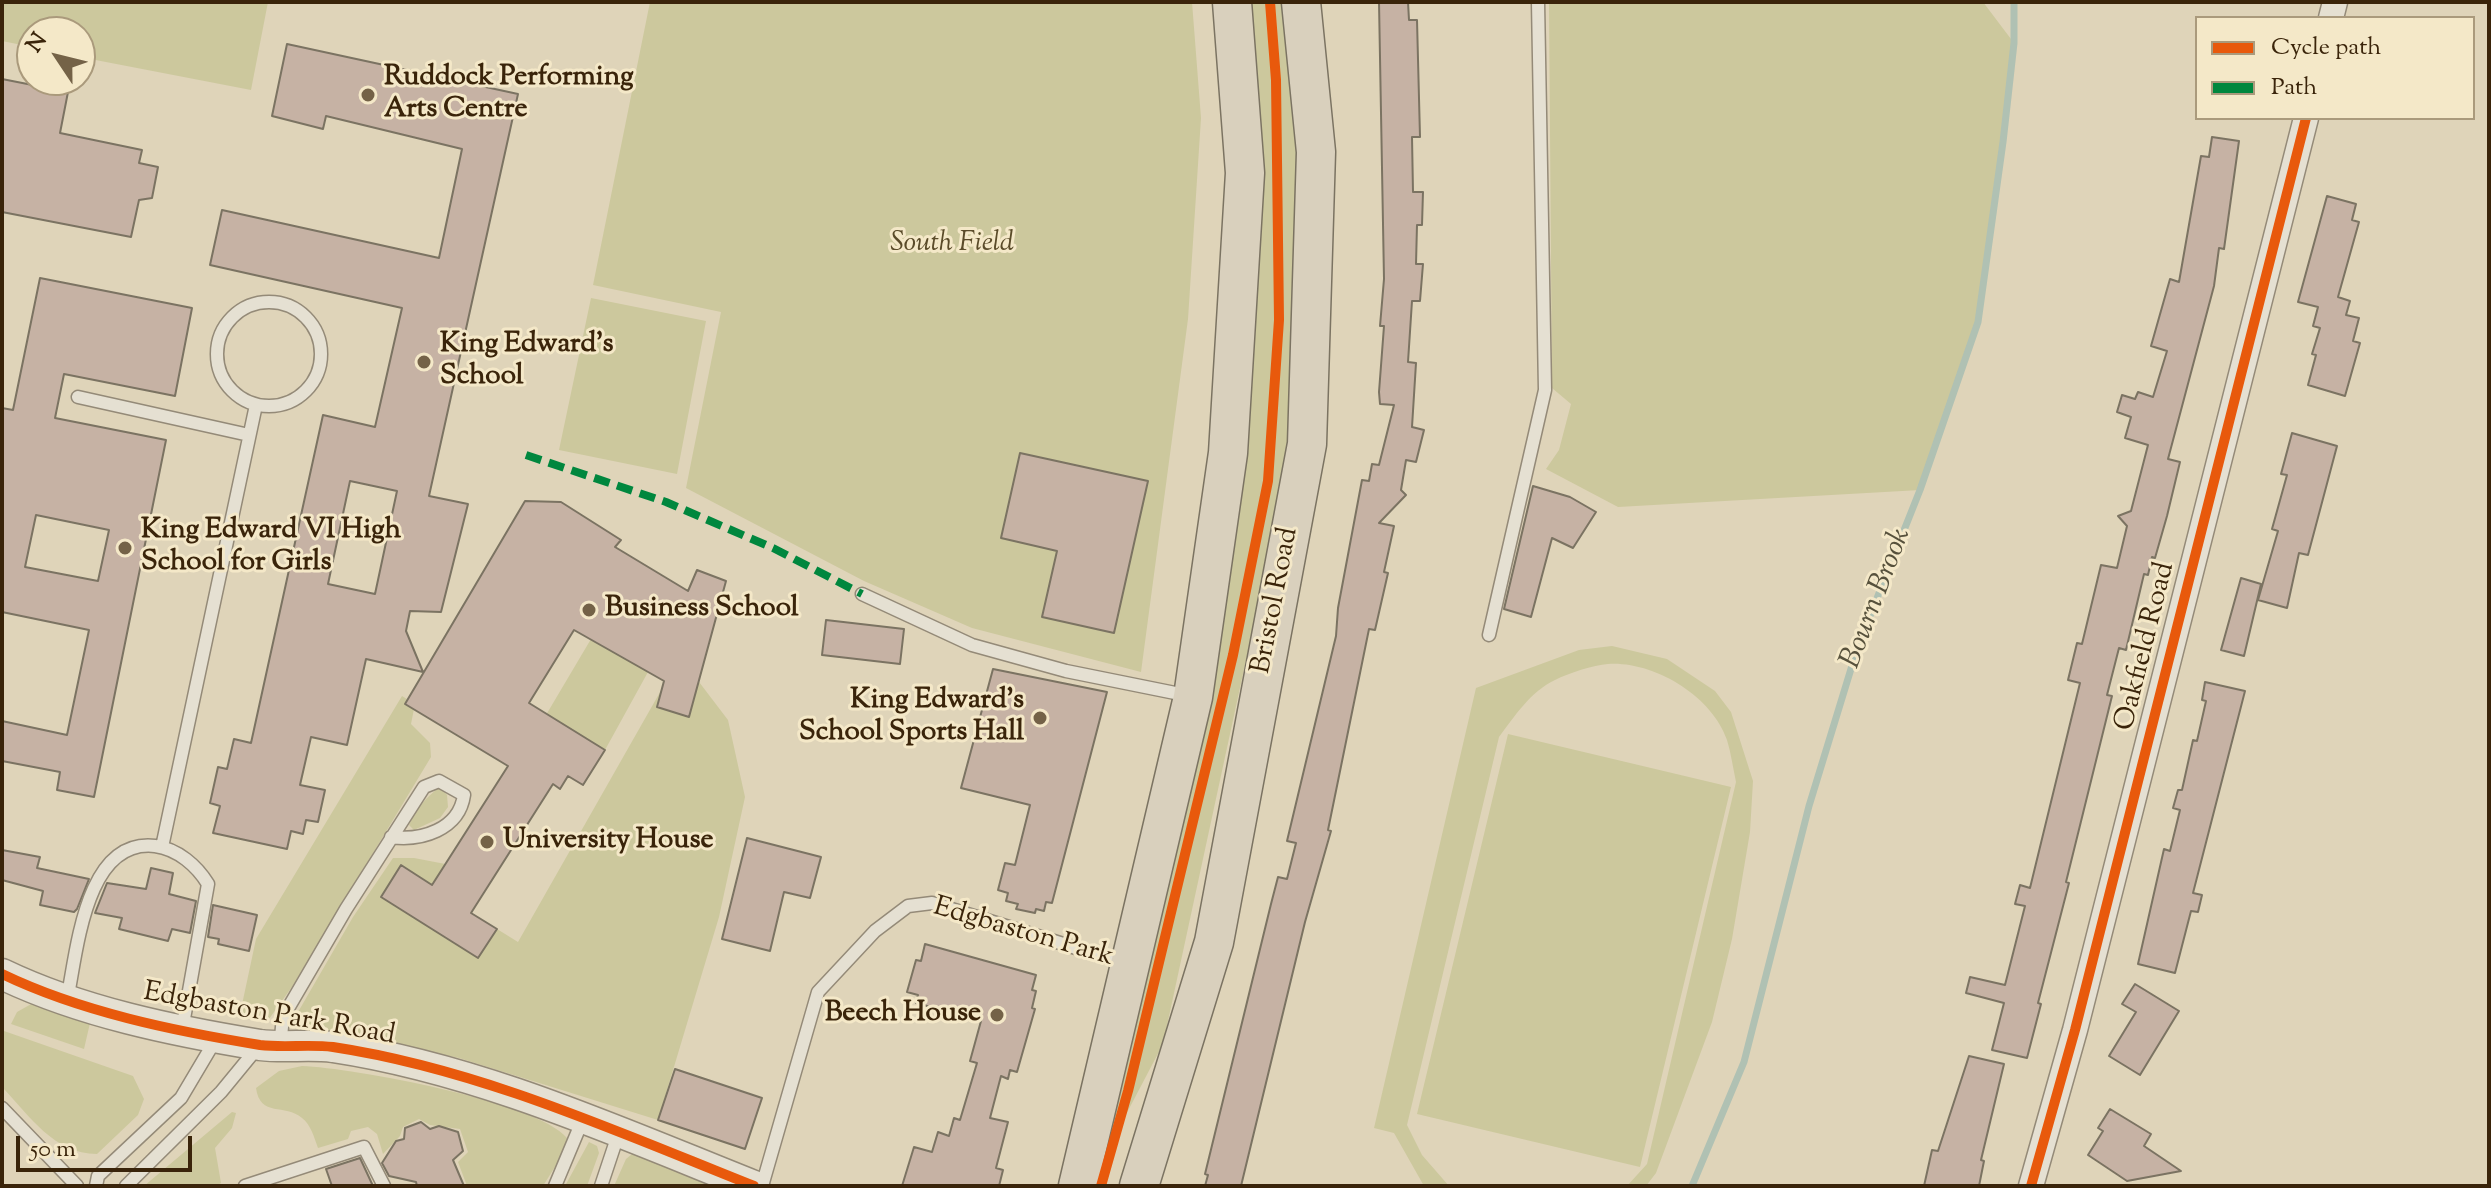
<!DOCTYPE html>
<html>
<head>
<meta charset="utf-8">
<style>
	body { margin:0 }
	#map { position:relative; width:2491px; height:1188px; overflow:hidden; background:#dfd4b9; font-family:"Sorts Mill Goudy",serif }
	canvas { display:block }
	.frame { position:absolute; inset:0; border:4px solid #3a240a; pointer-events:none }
	.legend { position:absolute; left:2195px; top:16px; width:280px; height:104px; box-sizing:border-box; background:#f4e8c8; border:2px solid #aa9a7c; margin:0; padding:10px 14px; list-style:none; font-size:24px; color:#3a240a }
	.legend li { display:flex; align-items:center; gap:16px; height:40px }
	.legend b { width:40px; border:2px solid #aa9a7c }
	.north { position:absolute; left:16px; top:16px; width:80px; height:80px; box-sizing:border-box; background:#f4e8c8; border:2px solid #aa9a7c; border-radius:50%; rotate:305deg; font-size:22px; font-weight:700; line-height:32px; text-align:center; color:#3a240a }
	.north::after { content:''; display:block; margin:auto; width:28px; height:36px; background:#746247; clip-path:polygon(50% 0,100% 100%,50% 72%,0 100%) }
	.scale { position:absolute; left:16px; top:1136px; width:176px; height:36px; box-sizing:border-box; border:4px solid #3a240a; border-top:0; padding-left:10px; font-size:24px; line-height:28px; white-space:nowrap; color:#3a240a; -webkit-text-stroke:6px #f4e8c8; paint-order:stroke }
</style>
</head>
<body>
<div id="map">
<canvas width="2491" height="1188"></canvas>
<div class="frame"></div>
<ul class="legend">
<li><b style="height:10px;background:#e8590c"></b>Cycle path</li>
<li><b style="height:10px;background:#00873e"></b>Path</li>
</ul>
<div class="north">N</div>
<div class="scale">50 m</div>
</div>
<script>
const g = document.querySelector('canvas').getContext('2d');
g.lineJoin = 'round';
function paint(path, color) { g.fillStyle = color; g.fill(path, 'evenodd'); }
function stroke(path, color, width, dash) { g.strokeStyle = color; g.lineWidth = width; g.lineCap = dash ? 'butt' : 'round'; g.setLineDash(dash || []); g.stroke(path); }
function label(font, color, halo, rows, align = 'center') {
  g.font = font + ' "Sorts Mill Goudy",serif'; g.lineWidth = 6; g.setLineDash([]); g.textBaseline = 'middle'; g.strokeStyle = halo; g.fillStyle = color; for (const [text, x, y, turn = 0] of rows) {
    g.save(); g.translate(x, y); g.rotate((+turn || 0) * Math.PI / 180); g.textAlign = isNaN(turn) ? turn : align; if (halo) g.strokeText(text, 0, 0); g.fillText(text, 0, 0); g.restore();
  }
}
paint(new Path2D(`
	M2,2h266l-17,88 -171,-33v-25h-48v15l-30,-6z
	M650,2h542l9,116 -13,201 -47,353 -169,-44 -108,-47 -178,-93 35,-176 -128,-27z
	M1245,2h44l13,147 -10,298 -129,597 -54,103 -10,9 102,-445z
	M1549,2h434l31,41 -36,279 -58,168 -302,17 -72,-38 13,-19 12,-46 -19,-16z
	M591,298l115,23 -29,153 -118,-24z
	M591,639l57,33 -43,78 -59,-35z
	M1612,646l55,13 48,32 16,21 22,69 -3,51 -18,107 -20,83 -56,151 -10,13h-19l20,-22 89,-382c-3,-14 -5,-29 -9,-42 -15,-44 -73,-79 -119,-76 -15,1 -39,9 -53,16 -24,11 -41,37 -56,57l-92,388 15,30 27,31h-25l-30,-53 -20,-5 102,-440 103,-38z
	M680,657l48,63 17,77 -26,120 -61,203 -199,-62 -159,-33 -6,-6 59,-102 40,-59h21l47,9 -16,26 -44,-28 -20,32 97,61 19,-29 21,13z
	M402,696l13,8 -4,20 19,19 1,14 -137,227 -25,35 -29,-5 16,-75z
	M1508,734l223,53 -91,380 -223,-53z
	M440,787l7,8 1,12 -8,11 -26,12 -5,-5c7,-16 17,-28 31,-38z
	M33,1003l57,20 -6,26 -73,-25 6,-12z
	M4,1031l129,45 11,23 -6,16 -41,39c-43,0 -67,-38 -95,-67z
	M302,1066c51,2 234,35 265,72l-4,16 -20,32h-76l-9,-24 10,-10 -8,-23 -30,-4 -11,-6 -16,8 -3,9 -17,18 -6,-20 -9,-7 -17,4 -3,8 -30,9c-4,-11 -7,-23 -16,-30 -17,-15 -42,0 -46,-30l23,-17z
	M232,1112l4,1 -4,15 -17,20 6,35 -5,3h-72z
	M589,1142l8,4 2,7 -12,33h-22z
	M637,1150l86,36h-109l12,-27z`), '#ccc89d');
stroke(new Path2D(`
	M1692,1186l52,-124 65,-256 49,-160 62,-156 58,-168 25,-180 11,-99v-41`), '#b0c1b3', 7);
const building = new Path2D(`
	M1379,2h29l1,18h8l3,117h-8l1,55h10l-1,33h-5l-1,39h7l-3,37h-8l-4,61 8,1 -4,64 12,3 -8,32 -10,-2 -5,30 5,5 -27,28 15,3 -10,46 4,1 -13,57 -6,-1 -41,201 3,1 -26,91 -64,264h-36l3,-11 -3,-1 66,-270 7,-27 9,2 9,-36 -9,-2 49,-205 2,-28 24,-128 7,1 3,-17 7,1 15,-60 -14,-1 -1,-12 5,-66h-4l4,-47z
	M287,44l231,50 -89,402 39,8 -27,108 -31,-1 -4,20 17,41 -57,-13 -19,86 -36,-8 -11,48 25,5 -7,32 -12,-2 -3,14 -12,-3 -4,18 -74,-16 7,-27 -10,-3 8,-36 9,2 7,-30 17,4 72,-328 52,12 27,-119 -192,-43 12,-55 217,48 23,-109 -136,-33 -3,13 -51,-13zM350,481l47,10 -22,103 -47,-10z
	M2,79l66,13 -8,41 82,17 -3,13 19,4 -6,31 -13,2 -8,37 -129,-25z
	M2212,137l27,4 -15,108 -5,-1 -5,38 -46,173 12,3 -13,54 -12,42 -3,-1 -4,18 -4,-1 -18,76 -7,-2 -12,47 5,1 -46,186 3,1 -31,120 3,1 -14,54 -35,-8 12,-47 -38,-10 4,-16 35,8 20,-79 -10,-2 5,-19 10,3 50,-205 -12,-3 9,-37 5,1 19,-79 16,3 10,-42 -9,-10 13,-5 17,-66 -23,-7 6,-21 -14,-5 5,-17 13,4 3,-7 15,5 14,-46 -16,-5 19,-67 9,3 22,-126 8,1z
	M2327,196l29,8 -4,16 7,2 -21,75 12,4 -4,14 13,3 -6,23 7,2 -15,53 -37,-11 8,-30 -4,-1 8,-26 -7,-2 5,-19 -20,-5z
	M40,278l152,30 -17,88 -111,-22 -9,44 111,22 -72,357 -37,-7 3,-18 -58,-11v-40l65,14 22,-105 -87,-18v-204l11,2zM36,515l73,15 -11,51 -73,-14z
	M2292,433l45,13 -29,109 -9,-2 -12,55 -29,-8 20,-69 -6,-2 15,-54 -6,-1z
	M1020,453l128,28 -34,152 -72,-16 15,-66 -56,-13z
	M1533,486l37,11 26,15 -23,36 -21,-10 -21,79 -27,-8z
	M525,501l36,1 60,38 -6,7 73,44 9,-21 29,11 -37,136 -32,-10 7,-26 -90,-51 -45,73 76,47 -22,35 -15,-9 -8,13 -7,-5 -82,129 26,16 -19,29 -97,-61 20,-32 31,20 76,-119 -103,-62z
	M2241,578l20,6 -17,72 -23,-6z
	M826,620l78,9 -4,35 -78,-9z
	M993,669l114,23 -55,211 -6,-1 -2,9 -8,-2 -1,4 -19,-4 2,-5 -12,-3 2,-8 -10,-3 7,-27 10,2 15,-60 -69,-17z
	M2205,682l40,9 -52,202 9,2 -4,17 -7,-1 -16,62 -37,-9 26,-115 6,2 10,-41 -7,-2 5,-18h4l11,-50 4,1 9,-40 -4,-1z
	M747,838l74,19 -11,41 -26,-6 -14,59 -48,-12z
	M2,850l38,7 -3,11 52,11 -12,30 -3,3 -34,-7 3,-14 -41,-11z
	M151,868l22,5 -4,21 27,7 -6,32 -18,-4 -4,12 -49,-12 3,-11 -27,-5 12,-30 39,6z
	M213,905l44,10 -8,36 -31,-7 1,-5 -11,-2z
	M925,944l111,31 -4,15 4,1 -4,17 3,1 -18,63 -7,-2 -2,9 -7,-3 -11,42 18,4 -12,46 7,2 -4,16h-97l12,-39 18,5 6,-20 11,4 5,-18 6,2 17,-57 -7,-2 11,-40 -65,-18 2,-8 -11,-3 9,-32 5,1z
	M2135,984l44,27 -39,64 -31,-19 27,-44 -14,-8z
	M1969,1056l35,8 -23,96 3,1 -5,25h-55l8,-36 6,1z
	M675,1069l87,29 -17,51 -87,-29z
	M2110,1109l41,25 -7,12 37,25 -54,10 -39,-26 15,-24 -5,-3z
	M421,1122l9,7 9,-3 19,6 5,19 -10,9 11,26h-47l-1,-4 -27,-6 -7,-13 14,-22 8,-2 1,-11z
	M360,1158l13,28h-41l-6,-17z`);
paint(building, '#c6b2a4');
stroke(building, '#7b7362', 2);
const service = new Path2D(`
	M217 354a52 52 0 1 1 104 0a52 52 0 1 1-104 0Z
	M78,397l171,38
	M862,594l110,51 94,26 124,25
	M1489,635l56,-245 -7,-388
	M162,847l94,-442
	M67,1000c10,-48 18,-162 88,-154 23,3 42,20 53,38l-26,146
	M280,1047l3,-30 63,-108 78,-122 15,-6 25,14c-5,35 -43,46 -73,42
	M2,1108l75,78
	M96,1186l2,-10 83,-78 35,-59
	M126,1186l95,-94 37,-45
	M245,1186l119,-39 20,39
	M555,1186l28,-67
	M601,1186l18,-54
	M762,1186l56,-194 57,-61 33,-25 24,-3 192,60`);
const minor = new Path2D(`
	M2331,18l4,-16
	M2031,1186l44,-156 231,-912`);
const tertiary = new Path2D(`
	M2,974c79,38 172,57 258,71 24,3 49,-1 73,2 146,22 285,85 421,139`);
const trunk = new Path2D(`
	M1078,1186l115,-489 35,-244 17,-280 -13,-171
	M1139,1186l75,-244 93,-498 9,-292 -15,-150`);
stroke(service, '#948a78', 15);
stroke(minor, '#948a78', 27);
stroke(tertiary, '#948a78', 33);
stroke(trunk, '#7b7362', 41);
stroke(service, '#e5e0d2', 12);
stroke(minor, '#e5e0d2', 24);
stroke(tertiary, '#e5e0d2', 30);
stroke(trunk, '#d9d0bd', 38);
stroke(new Path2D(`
	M526,455l140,47 107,46 89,46`), '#00873e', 8, [16, 8]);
stroke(new Path2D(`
	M2,974c79,38 172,57 258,71 24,3 49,-1 73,2 146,22 285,85 421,139
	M1101,1186l27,-95 105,-436 35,-174 11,-161 -3,-240 -6,-78
	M2031,1186l44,-156 231,-912`), '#e8590c', 10);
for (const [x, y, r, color] of [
	[368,95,8,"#746247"],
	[424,362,8,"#746247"],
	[125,548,8,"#746247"],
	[589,610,8,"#746247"],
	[1040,718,8,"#746247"],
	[487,842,8,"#746247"],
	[997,1015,8,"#746247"]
]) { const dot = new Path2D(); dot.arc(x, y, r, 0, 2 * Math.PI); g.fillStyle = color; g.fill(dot); stroke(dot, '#f4e8c8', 3); }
label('bold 28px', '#3a240a', '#f4e8c8', [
	["Ruddock Performing",384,79],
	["Arts Centre",384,111],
	["King Edward's",440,346],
	["School",440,378],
	["King Edward VI High",141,532],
	["School for Girls",141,564],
	["Business School",605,610],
	["King Edward's",1024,702,"right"],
	["School Sports Hall",1024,734,"right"],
	["University House",503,842],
	["Beech House",981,1015,"right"]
], 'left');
label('italic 28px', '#5a4b29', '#f4e8c8', [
	["South Field",952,245]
]);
label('28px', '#3a240a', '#f4e8c8', [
	["Bristol Road",1277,601,-79],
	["Oakfield Road",2147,647,-76],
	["Edgbaston Park",1023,934,16],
	["Edgbaston Park Road",269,1016,10]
]);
label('italic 30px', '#57513c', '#f4e8c8', [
	["Bourn Brook",1878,599,-69]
]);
</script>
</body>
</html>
